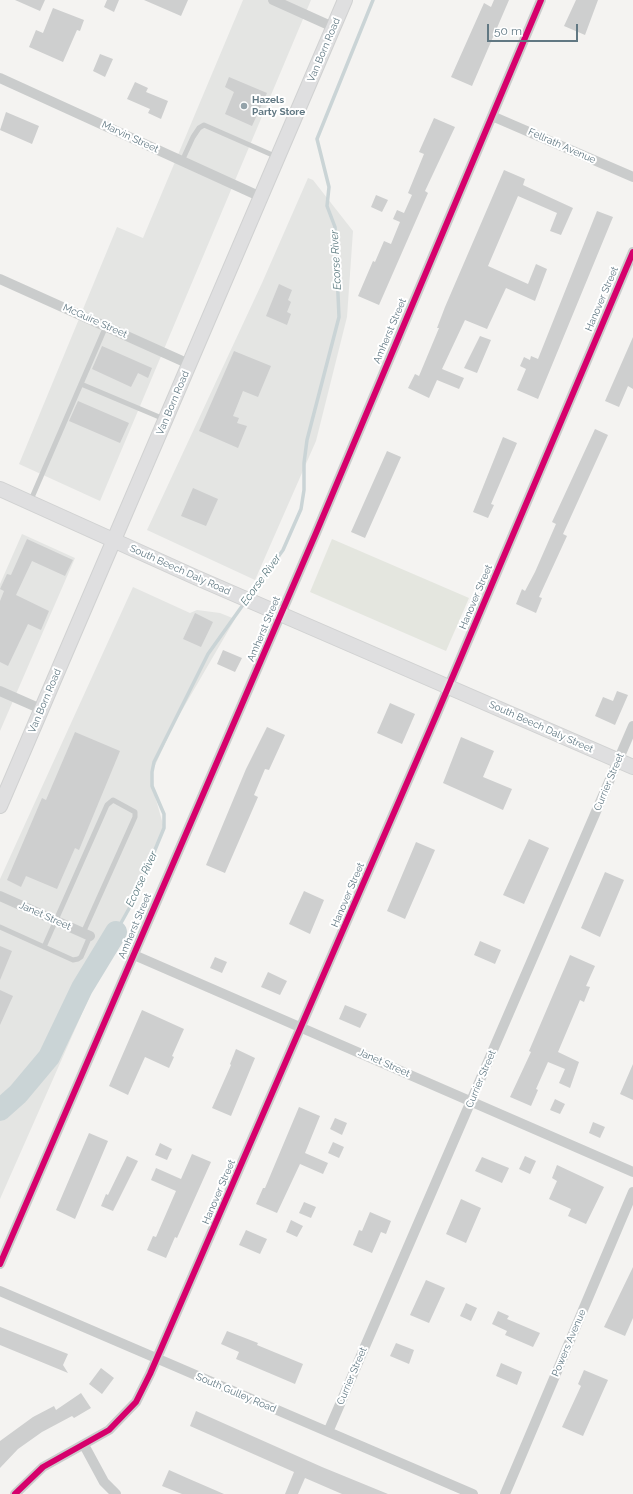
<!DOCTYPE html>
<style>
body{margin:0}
#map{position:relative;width:633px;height:1494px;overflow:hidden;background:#f4f3f1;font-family:Raleway,sans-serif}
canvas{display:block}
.scale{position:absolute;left:487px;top:24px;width:91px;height:18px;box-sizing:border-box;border:2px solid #617883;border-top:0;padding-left:5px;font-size:12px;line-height:14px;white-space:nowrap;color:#617883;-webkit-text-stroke:3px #fff;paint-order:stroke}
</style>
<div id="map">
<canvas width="633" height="1494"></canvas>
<div class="scale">50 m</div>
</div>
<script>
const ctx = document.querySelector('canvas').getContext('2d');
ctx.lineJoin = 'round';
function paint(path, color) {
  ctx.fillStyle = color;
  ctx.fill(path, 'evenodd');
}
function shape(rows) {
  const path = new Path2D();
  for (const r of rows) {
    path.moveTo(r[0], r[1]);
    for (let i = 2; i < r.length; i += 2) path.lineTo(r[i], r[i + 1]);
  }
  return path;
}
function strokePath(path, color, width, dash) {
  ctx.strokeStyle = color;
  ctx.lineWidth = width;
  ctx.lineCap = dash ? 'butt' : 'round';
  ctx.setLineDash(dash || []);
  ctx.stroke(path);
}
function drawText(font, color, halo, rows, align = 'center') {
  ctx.font = font + ' Raleway,sans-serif';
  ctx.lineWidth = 4;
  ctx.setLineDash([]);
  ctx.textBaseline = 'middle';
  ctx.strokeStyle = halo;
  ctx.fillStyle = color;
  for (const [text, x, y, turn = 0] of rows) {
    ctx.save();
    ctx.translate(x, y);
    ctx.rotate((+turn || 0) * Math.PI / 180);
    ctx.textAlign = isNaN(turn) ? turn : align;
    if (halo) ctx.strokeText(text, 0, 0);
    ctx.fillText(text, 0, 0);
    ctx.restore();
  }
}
const built = shape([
 [243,0,311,0,100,501,19,464,117,227,143,238],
 [308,178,313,180,353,231,347,317,316,441,255,580,147,530,262,283],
 [22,534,75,558,0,731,0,584],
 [133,587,190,613,197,610,220,613,235,619,174,724,152,772,155,796,164,828,0,1199,0,879]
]);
const green = shape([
 [332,539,469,598,446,651,310,592]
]);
const stream = shape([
 [249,597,283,550,301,509,304,490,304,463,307,440,339,317,335,227,327,206,329,187,317,139,373,0],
 [116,932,136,896,164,828,164,814,152,786,152,772,154,762,208,654,245,602]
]);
const river = shape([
 [0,1110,18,1094,49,1057,82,988,116,932]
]);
const building = shape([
 [15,0,45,0,40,11],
 [107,0,119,0,114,12,104,7],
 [144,0,188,0,181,16],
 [494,0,509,0,472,86,451,77,484,3,491,7],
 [576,0,598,0,585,35,564,26],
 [53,8,84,20,80,31,77,30,63,62,29,47,36,30,43,33],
 [100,54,113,59,105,77,93,71],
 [229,77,267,93,252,126,225,114,234,92,225,87],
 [135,82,148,88,146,92,168,101,161,119,148,113,150,109,127,99],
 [6,112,39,126,32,144,0,130],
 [434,118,455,127,425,191,428,193,379,305,358,296,373,261,375,262,384,241,391,244,400,222,393,219,397,210,404,213,412,195,408,193,424,154,419,152],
 [504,170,525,179,523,185,573,208,561,235,550,231,557,213,518,196,488,266,528,284,536,264,547,269,535,301,506,288,487,329,465,320,442,369,464,378,459,389,437,380,429,398,408,388,415,374,419,376,439,328,437,328,445,307],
 [376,195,388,200,382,212,371,207],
 [597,211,613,217,538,399,517,390,526,369,520,366,524,357,530,360,531,356,538,359],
 [279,284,292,290,288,300,291,302,287,312,291,314,287,325,266,316],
 [480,336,491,340,477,373,464,368],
 [633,337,633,389,628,386,619,407,605,401],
 [102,346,152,368,148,378,138,373,131,387,92,369],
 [234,351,271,366,258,397,243,391,233,416,239,418,237,423,247,426,238,448,199,431],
 [78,401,129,423,120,443,69,421],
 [595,429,608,435,563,534,567,536,539,597,542,598,536,613,516,604,522,589,525,591,535,572,556,524,552,522],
 [503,437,517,443,491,504,494,505,488,518,473,512],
 [387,451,401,457,365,538,351,532],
 [193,488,218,499,206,526,181,516],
 [27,539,73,560,65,576,32,561,16,595,49,611,41,630,28,624,8,666,0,662,0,601,4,591,0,589,7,574,11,575],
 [195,613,213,622,201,647,183,639],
 [223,650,242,658,235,672,217,664],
 [617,691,628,695,615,725,595,716,603,697,613,701],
 [390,703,415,714,402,744,377,733],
 [267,727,285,735,269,770,265,769,254,795,258,797,225,873,206,865,246,769],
 [75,732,120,751,79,850,75,848,57,889,26,876,21,887,7,880,42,798,46,800],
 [461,737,494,751,483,777,512,789,503,810,443,783],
 [529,839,549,848,524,904,503,895],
 [416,842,435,850,405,919,387,911],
 [605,872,624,880,600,937,581,928],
 [304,891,324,900,310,934,289,924],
 [480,941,501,950,495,964,474,955],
 [0,946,12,951,0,980],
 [570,955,595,966,586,986,590,987,584,1002,580,1000,558,1052,579,1062,570,1088,559,1083,565,1069,548,1062,536,1089,538,1090,531,1106,510,1097,531,1052,529,1051],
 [215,957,227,962,222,973,210,968],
 [268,972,287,981,280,995,261,987],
 [0,990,13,996,0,1025],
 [345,1005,367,1014,360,1028,339,1019],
 [142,1010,184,1029,172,1056,174,1057,169,1068,145,1057,128,1095,109,1086],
 [236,1049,255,1058,231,1116,212,1108,231,1065,230,1064],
 [633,1064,633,1100,620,1094],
 [555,1099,565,1104,560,1114,550,1110],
 [299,1107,320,1116,305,1153,328,1163,323,1174,300,1164,277,1213,256,1204,263,1188,265,1188],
 [335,1118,347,1123,342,1135,330,1129],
 [593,1122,605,1127,600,1138,589,1133],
 [89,1133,108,1141,75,1219,56,1210],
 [333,1142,344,1147,339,1158,328,1153],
 [160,1143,172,1149,167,1160,155,1155],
 [192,1154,211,1162,177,1238,175,1237,166,1258,147,1250,153,1236,156,1237,176,1191,151,1180,156,1168,181,1179],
 [127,1156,138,1161,113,1211,101,1206,106,1194,108,1195],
 [525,1156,536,1161,530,1174,519,1169],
 [482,1157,509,1168,502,1183,475,1171],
 [557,1165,604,1187,586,1224,568,1216,571,1209,549,1199,557,1181,552,1178],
 [461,1199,481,1208,466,1243,446,1234],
 [304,1202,316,1207,311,1218,299,1213],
 [370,1212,391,1221,386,1234,381,1232,372,1253,353,1245,359,1230,362,1231],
 [291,1220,303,1226,297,1237,286,1232],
 [246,1230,267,1239,260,1254,239,1245],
 [633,1267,633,1318,625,1336,604,1327],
 [426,1280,445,1288,429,1323,410,1315],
 [466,1303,477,1308,471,1321,460,1316],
 [498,1311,509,1316,507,1319,540,1333,533,1347,505,1335,507,1331,492,1324],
 [0,1327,68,1354,63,1365,68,1373,0,1345],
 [227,1331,258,1343,257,1345,303,1364,295,1384,236,1359,239,1352,221,1344],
 [396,1343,414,1350,409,1364,390,1356],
 [501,1363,522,1372,517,1385,496,1376],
 [101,1368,114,1378,102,1394,89,1384],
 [584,1370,608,1380,583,1436,562,1427,581,1386,578,1384],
 [81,1393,91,1408,74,1418,72,1416,42,1432,18,1449,0,1468,0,1441,33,1417,54,1406,56,1410],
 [196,1411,322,1467,388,1494,342,1494,305,1478,298,1494,285,1494,294,1472,190,1426],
 [169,1470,187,1478,224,1494,182,1494,162,1486]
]);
const lane = shape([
 [182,161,193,137,199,128,204,125,277,157],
 [81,384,164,419],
 [30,502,106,326],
 [0,927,73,960,78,959,81,957,90,936],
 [44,947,107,805,113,800,135,812,135,817,83,933]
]);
const street = shape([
 [273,0,333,27],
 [0,78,261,197],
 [492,116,633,177],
 [0,279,189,364],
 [0,691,41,709],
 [0,896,90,936],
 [134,955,633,1172],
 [0,1264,316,533,541,0],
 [0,1291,473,1494],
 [328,1432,633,726],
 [84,1445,104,1482,116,1494],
 [15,1494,43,1467,109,1430,136,1402,150,1374,436,716,633,252],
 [505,1494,633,1192]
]);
const secondary = shape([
 [0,489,195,577,633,767],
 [0,806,345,0]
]);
const cycleway = shape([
 [0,1264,316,533,541,0],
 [15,1494,43,1467,109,1430,136,1402,150,1374,436,716,633,252]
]);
const markers = [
 [244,106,4,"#94a3aa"]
];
const streetNames = [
 ["Van Born Road",324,50,-67],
 ["Marvin Street",130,137,25],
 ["Fellrath Avenue",562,146,24],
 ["Hanover Street",602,299,-67],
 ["McGuire Street",95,321,24],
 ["Amherst Street",390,331,-67],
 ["Van Born Road",173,403,-67],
 ["South Beech Daly Road",180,570,24],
 ["Hanover Street",476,597,-67],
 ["Amherst Street",264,629,-67],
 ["Van Born Road",45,701,-67],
 ["South Beech Daly Street",541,727,24],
 ["Currier Street",609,782,-67],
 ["Hanover Street",348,895,-67],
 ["Janet Street",45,916,24],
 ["Amherst Street",135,926,-67],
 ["Janet Street",384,1063,24],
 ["Currier Street",481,1079,-67],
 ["Hanover Street",219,1192,-67],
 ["Powers Avenue",569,1343,-67],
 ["Currier Street",352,1376,-67],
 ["South Gulley Road",236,1393,23]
];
const poiNames = [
 ["Hazels",252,100],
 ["Party Store",252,112]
];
const waterNames = [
 ["Ecorse River",336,260,-93],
 ["Ecorse River",261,580,-54],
 ["Ecorse River",142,879,-65]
];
paint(built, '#e4e5e3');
paint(green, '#e4e6df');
strokePath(stream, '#cad4d6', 3.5);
strokePath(river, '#cad4d6', 22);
paint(building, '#cecfcf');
strokePath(secondary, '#d0d1d1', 16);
strokePath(lane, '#cacccc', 5);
strokePath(street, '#cacccc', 10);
strokePath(secondary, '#dfdfe0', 14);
strokePath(cycleway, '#d6006c', 6);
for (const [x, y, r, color] of markers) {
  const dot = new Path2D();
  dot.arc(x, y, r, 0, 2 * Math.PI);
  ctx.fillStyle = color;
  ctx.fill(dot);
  strokePath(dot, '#fff', 1.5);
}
drawText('10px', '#617883', '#fff', streetNames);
drawText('bold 10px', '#617883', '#fff', poiNames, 'left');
drawText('italic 11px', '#5d7b80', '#fff', waterNames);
</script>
